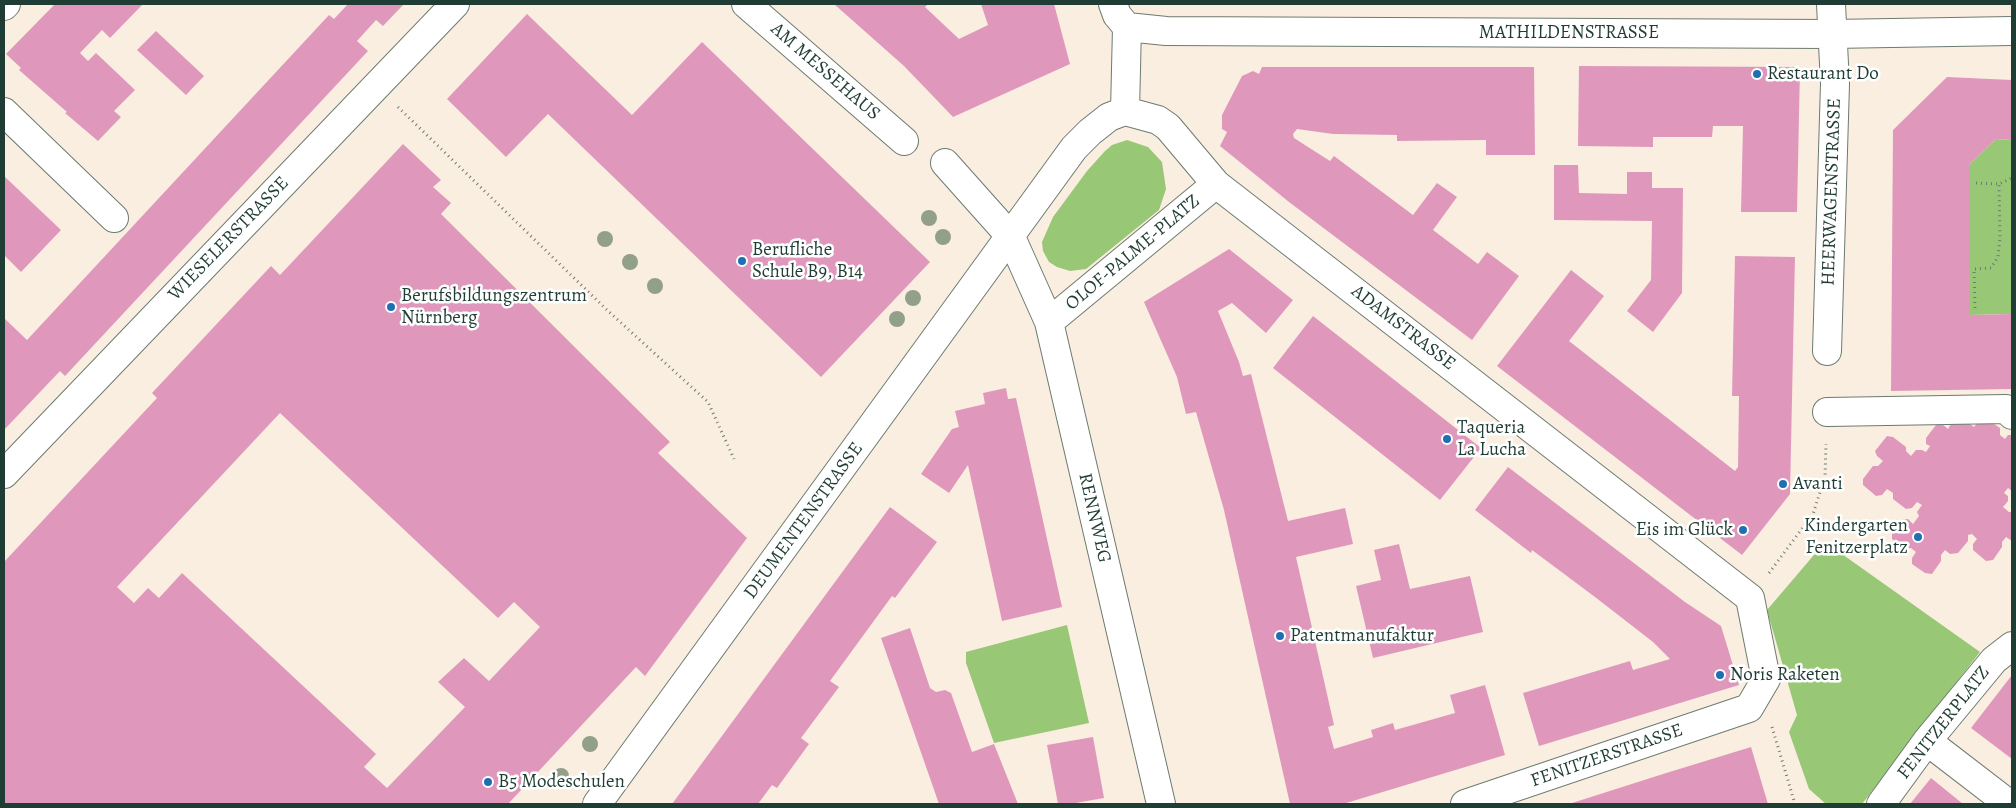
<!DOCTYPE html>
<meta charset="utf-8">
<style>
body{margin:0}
#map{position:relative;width:2016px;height:808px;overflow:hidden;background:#faeee0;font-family:Alegreya,serif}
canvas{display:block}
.frame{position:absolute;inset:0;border:5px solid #1f3d34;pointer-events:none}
</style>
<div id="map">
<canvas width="2016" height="808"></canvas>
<div class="frame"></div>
</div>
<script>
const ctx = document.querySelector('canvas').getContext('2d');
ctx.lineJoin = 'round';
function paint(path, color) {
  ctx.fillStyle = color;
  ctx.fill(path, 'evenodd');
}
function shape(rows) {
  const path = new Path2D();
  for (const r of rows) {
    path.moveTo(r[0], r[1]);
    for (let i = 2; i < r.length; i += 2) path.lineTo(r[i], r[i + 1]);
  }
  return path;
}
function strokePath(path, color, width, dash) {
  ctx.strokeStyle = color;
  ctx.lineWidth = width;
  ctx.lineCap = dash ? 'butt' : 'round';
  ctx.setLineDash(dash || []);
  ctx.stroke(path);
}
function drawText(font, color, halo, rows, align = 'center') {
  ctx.font = font + ' Alegreya,serif';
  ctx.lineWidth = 5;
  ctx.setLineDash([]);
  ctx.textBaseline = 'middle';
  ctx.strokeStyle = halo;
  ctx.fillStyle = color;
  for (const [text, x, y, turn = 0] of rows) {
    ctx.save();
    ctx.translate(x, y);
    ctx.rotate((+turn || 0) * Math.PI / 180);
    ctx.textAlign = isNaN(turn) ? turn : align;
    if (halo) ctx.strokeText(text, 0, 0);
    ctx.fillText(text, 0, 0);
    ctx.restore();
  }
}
const green = shape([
 [1996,139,2012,140,2012,314,1969,315,1969,165],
 [1127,140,1148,147,1162,162,1166,189,1159,210,1086,269,1070,271,1057,267,1049,262,1043,251,1042,242,1053,217,1087,171,1105,151,1112,145],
 [1825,542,1980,652,1862,804,1826,804,1809,789,1789,732,1797,715,1767,610],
 [1067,625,1089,723,994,743,966,663,966,652]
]);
const building = shape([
 [55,4,143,4,110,38,102,30,80,53,88,61,96,53,135,90,114,111,121,117,98,141,65,113,67,112,19,70,21,68,6,54],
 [348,4,404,4,383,26,376,20,357,41,368,51,65,376,60,371,4,430,4,318,27,340,329,15,334,19],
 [834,4,928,4,925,7,959,39,988,25,981,4,1054,4,1070,64,953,117,904,66],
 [527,14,632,115,702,42,930,262,821,377,548,114,506,157,447,99],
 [156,31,204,76,186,95,137,50],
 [1579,66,1800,67,1797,212,1741,212,1743,126,1713,126,1712,137,1653,137,1653,147,1578,146],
 [1262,67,1534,67,1535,155,1486,155,1486,140,1397,141,1397,135,1333,134,1297,129,1293,134,1294,138,1330,161,1334,156,1413,215,1437,183,1457,197,1433,230,1478,264,1487,252,1519,276,1472,340,1289,202,1220,146,1227,132,1222,129,1222,115,1242,76,1253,71,1259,74],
 [1947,77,2012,80,2012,140,1996,139,1969,165,1969,315,2012,314,2012,389,1891,391,1893,130],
 [403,144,441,180,433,187,451,203,441,214,670,442,658,453,747,538,645,676,636,667,508,804,4,804,4,562,157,398,152,393,271,266,280,275],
 [280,413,498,618,514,602,540,627,489,681,464,658,438,682,465,707,387,788,364,767,376,754,182,573,159,598,148,588,134,603,117,587],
 [1554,165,1578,165,1579,193,1627,194,1627,172,1652,172,1652,188,1683,188,1682,293,1653,332,1627,311,1651,280,1652,221,1554,220],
 [4,176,61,230,21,272,4,255],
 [1229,249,1293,300,1266,333,1232,303,1218,311,1239,362,1243,376,1251,374,1288,521,1345,508,1353,544,1296,557,1334,725,1328,727,1334,749,1373,737,1371,730,1393,723,1395,730,1455,713,1450,695,1485,685,1505,755,1343,804,1290,804,1224,510,1196,412,1186,414,1177,377,1144,302],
 [1735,256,1795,257,1790,494,1742,555,1497,366,1571,270,1604,296,1569,341,1735,471,1738,467,1739,396,1732,396],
 [1313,316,1481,448,1440,500,1273,368],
 [1006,388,1008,399,1016,398,1062,607,1002,621,968,465,949,493,921,474,952,429,959,427,955,411,985,404,983,393],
 [1952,422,1967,422,1974,427,1978,422,1991,422,2000,428,2000,435,2005,439,2008,435,2012,435,2012,491,2008,488,2004,493,2008,496,2008,501,2003,507,2009,512,2012,512,2012,541,2006,537,2002,542,2002,547,1993,560,1986,561,1973,550,1973,544,1977,539,1972,534,1968,535,1968,541,1958,553,1950,554,1945,550,1941,555,1941,561,1932,574,1925,573,1912,564,1912,558,1916,552,1911,548,1906,549,1892,539,1892,533,1901,520,1908,519,1913,524,1919,516,1917,512,1922,505,1917,502,1912,508,1906,509,1893,499,1893,493,1887,489,1882,495,1876,496,1863,485,1863,479,1873,466,1878,466,1883,461,1877,456,1875,451,1887,436,1893,437,1906,447,1906,451,1911,456,1916,450,1922,450,1926,452,1930,446,1926,444,1926,438,1936,425,1942,424,1948,429],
 [1508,467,1685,602,1721,626,1739,685,1539,746,1523,693,1630,661,1633,670,1670,659,1653,642,1595,597,1532,550,1531,553,1475,510],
 [890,507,937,542,895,598,892,596,830,681,839,687,801,738,809,744,777,788,772,785,758,804,672,804],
 [1399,544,1410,589,1470,576,1483,632,1373,658,1356,586,1381,580,1374,550],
 [910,628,930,688,936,692,945,690,951,693,972,752,994,744,1018,804,939,804,881,638],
 [2012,675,2012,759,1971,728],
 [1093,737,1104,798,1070,804,1058,804,1047,745],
 [1751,747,1768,804,1569,804,1663,774],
 [1931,778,1963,804,1910,804]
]);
const path = shape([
 [398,107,607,310,708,402,734,459],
 [1976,183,1999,184,2012,178],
 [1975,308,1974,269,1991,268,1998,257,2000,238,1999,184],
 [1769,573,1813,514,1825,477,1826,444],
 [1772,727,1795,804]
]);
const minor = shape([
 [746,4,904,141],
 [1113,4,1117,15,1127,27],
 [4,6,6,4],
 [1127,27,1166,31,1831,34,2012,31],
 [1125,111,1158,120,1168,127,1216,184,1750,598,1766,679,1749,708,1465,804],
 [1125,111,1127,27],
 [4,112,114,218],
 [945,163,1011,237,1049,322,1161,804],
 [1049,322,1216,184],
 [1827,351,1835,84,1831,4],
 [1827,412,2006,409,2012,415],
 [4,474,455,4],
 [1927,741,2009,804],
 [597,804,1074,148,1090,132,1109,117,1125,111],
 [1881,804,1927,741,1994,660,2012,646]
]);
const trees = [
 [929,218],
 [943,237],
 [605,239],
 [630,262],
 [655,286],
 [913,298],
 [897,319],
 [590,744],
 [561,776]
];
const markers = [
 [1757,74,5,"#1f6fb2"],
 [742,261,5,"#1f6fb2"],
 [391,307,5,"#1f6fb2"],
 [1447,439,5,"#1f6fb2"],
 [1783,484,5,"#1f6fb2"],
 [1743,530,5,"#1f6fb2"],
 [1918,537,5,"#1f6fb2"],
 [1280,636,5,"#1f6fb2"],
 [1720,675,5,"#1f6fb2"],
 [488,782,5,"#1f6fb2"]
];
const streetNames = [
 ["MATHILDENSTRASSE",1569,33],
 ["AM MESSEHAUS",825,72,41],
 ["HEERWAGENSTRASSE",1832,192,-88],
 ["WIESELERSTRASSE",229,239,-46],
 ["OLOF-PALME-PLATZ",1133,253,-40],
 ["ADAMSTRASSE",1403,328,38],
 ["RENNWEG",1094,518,77],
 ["DEUMENTENSTRASSE",804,521,-54],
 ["FENITZERPLATZ",1944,723,-52],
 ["FENITZERSTRASSE",1607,756,-19]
];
const poiNames = [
 ["Restaurant Do",1767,74],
 ["Berufliche",752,250],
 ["Schule B9, B14",752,272],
 ["Berufsbildungszentrum",401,296],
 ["Nürnberg",401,318],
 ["Taqueria",1457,428],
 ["La Lucha",1457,450],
 ["Avanti",1793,484],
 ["Kindergarten",1908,526,"right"],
 ["Fenitzerplatz",1908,548,"right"],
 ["Eis im Glück",1733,530,"right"],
 ["Patentmanufaktur",1290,636],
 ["Noris Raketen",1730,675],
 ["B5 Modeschulen",498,782]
];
paint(green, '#98c776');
paint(building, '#df98bc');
strokePath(minor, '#6c7b70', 30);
strokePath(path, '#6c7b70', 3, [1, 4]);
strokePath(minor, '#fff', 28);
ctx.fillStyle = '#92a08a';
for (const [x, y] of trees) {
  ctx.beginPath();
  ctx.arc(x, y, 8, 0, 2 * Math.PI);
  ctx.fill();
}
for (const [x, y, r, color] of markers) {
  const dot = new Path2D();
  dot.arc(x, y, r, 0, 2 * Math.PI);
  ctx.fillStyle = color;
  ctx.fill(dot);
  strokePath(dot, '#fff', 2);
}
drawText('19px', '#1f3d34', '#fff', streetNames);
drawText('19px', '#1f3d34', '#fff', poiNames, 'left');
</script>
